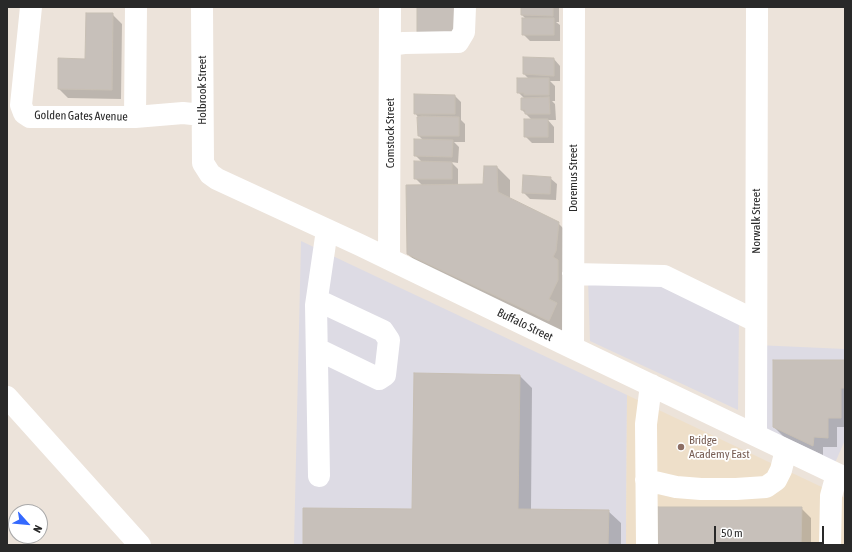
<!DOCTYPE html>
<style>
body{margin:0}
#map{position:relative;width:852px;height:552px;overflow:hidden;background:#ece3da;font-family:"Asap Condensed",sans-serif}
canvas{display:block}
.frame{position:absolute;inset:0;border:8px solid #292929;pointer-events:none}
.north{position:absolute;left:8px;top:504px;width:40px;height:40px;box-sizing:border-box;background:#fff;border:1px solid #a9a9a9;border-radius:50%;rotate:117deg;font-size:11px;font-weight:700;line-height:16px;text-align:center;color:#292929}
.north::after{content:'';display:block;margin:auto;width:14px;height:18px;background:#3469fe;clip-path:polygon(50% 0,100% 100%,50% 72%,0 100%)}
.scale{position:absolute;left:714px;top:526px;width:110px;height:18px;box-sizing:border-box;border:2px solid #292929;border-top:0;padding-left:5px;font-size:12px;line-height:14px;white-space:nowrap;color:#292929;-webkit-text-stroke:3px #fff;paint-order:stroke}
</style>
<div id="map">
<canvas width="852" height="552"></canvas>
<div class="frame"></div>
<div class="north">N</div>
<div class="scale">50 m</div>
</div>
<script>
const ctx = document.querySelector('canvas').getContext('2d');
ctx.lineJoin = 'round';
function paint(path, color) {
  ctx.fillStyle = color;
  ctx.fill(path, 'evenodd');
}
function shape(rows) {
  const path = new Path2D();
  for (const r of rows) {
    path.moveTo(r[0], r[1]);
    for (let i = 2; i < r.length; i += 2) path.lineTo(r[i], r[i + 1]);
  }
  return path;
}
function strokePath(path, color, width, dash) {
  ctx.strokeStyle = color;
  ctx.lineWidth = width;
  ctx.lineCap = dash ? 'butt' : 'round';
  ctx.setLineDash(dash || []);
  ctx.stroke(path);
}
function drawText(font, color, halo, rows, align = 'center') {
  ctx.font = font + ' "Asap Condensed",sans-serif';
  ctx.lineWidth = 3.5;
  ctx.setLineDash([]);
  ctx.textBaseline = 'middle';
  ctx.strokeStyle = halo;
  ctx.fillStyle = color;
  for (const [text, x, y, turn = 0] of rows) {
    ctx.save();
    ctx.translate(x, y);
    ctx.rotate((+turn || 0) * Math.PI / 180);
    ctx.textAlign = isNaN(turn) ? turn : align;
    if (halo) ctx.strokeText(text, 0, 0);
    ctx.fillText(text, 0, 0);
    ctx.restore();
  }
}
const industrial = shape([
 [301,241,627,395,626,545,294,545],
 [664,279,739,317,738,410,590,341,588,280],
 [756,345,845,349,845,440,831,472,756,435]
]);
const education = shape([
 [627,395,845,498,845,545,626,545]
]);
const shadow = shape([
 [522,7,559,7,559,22,556,22,560,25,560,41,530,41,523,34,526,19,522,15],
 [112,14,122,24,121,99,68,98,59,89,86,60],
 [524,58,554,59,560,66,560,81,550,81,555,86,555,101,552,101,555,104,556,120,548,120,554,127,554,143,532,143,525,136,532,120,522,110,524,98,518,92,529,79,524,74],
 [455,96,461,102,461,120,465,124,465,142,454,142,459,147,458,163,451,162,458,169,458,186,484,185,497,167,510,180,510,199,558,223,571,236,569,317,562,333,420,266,408,254,423,186,415,178,422,162,415,155,423,140,419,136,418,117,415,113],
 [550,178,557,184,556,200,530,199,523,192],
 [845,361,845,427,837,427,837,447,823,447,823,455,784,437,774,427],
 [520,376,532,388,531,510,608,511,621,523,621,545,304,545,413,510],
 [801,508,811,518,811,545,659,545]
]);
const building = shape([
 [417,7,455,7,455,32,417,33,417,7],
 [521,7,553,7,553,16,521,15,521,7],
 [86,13,113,13,112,90,58,89,58,58,85,59,86,13],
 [522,18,554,18,554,35,522,35,522,18],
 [523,57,554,58,554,76,523,74,523,57],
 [517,78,549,78,549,95,524,95,524,93,517,93,517,78],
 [414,94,455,95,455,114,414,114,414,94],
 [549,97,550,114,525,114,525,110,521,110,521,98,549,97],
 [422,116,459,117,459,136,418,136,417,117,422,116],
 [524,119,548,119,548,137,524,137,524,119],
 [414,139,453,140,452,157,414,156,414,139],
 [414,161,452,162,452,179,414,179,414,161],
 [484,166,497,166,498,192,559,222,556,251,553,257,558,260,558,280,549,299,557,303,549,321,407,254,406,185,483,184,484,166],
 [523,175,551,177,550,194,522,193,523,175],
 [773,360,845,360,845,388,841,388,841,418,828,418,828,438,814,437,813,446,773,427,773,360],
 [414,373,520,375,518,509,609,510,608,545,303,545,303,508,412,509,414,373],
 [658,507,802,507,801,545,658,545,658,507]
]);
const minor = shape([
 [31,7,21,105,24,113,30,117,135,117,136,7],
 [202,7,203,163,210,174,217,179,360,245,573,348,845,478],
 [390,45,404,43,458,42,464,32,465,7],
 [135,117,183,113,202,115],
 [389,259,390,7],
 [573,274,664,276,756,321],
 [317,300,383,331,389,340,385,375,379,379,317,349],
 [573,348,574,7],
 [7,397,140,545],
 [756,435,757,7],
 [319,476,316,305,327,230],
 [646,480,676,487,701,489,736,489,766,487,776,480,781,470,786,450],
 [647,545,646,424,651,385],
 [830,545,831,496,837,474]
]);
const markers = [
 [681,447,4,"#8d6e63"]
];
const streetNames = [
 ["Holbrook Street",202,90,-90],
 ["Golden Gates Avenue",81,116,1],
 ["Comstock Street",390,133,-90],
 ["Doremus Street",573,178,-90],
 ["Norwalk Street",756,221,-90],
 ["Buffalo Street",525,325,26]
];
const educationNames = [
 ["Bridge",689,440],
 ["Academy East",689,454]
];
paint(industrial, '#dddbe4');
paint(education, '#eedfc9');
paint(shadow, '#0003');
paint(building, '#c7c0ba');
strokePath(building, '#c7bfb4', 1);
strokePath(minor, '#fff', 22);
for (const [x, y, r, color] of markers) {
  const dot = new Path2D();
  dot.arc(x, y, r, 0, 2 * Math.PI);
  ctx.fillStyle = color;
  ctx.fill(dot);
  strokePath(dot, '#fff', 1.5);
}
drawText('12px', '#292929', '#fff', streetNames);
drawText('12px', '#785e54', '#fff', educationNames, 'left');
</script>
